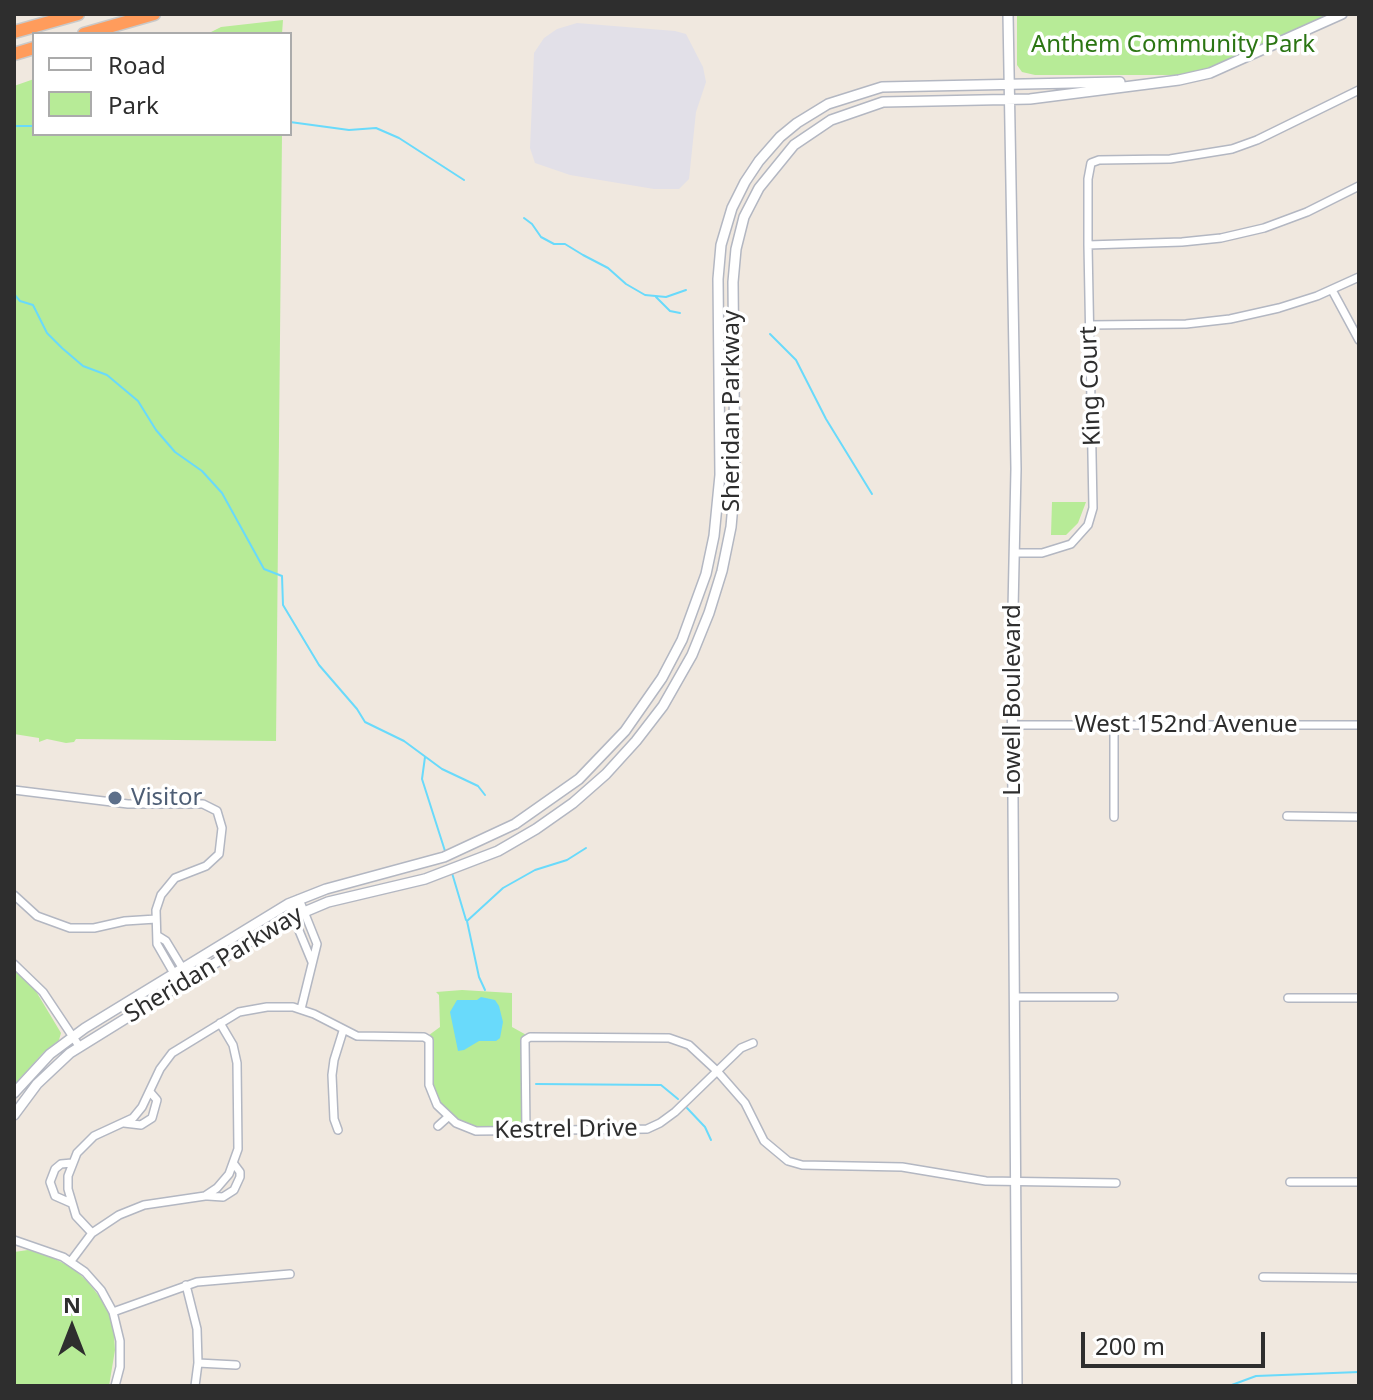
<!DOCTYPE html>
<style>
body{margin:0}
#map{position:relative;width:1373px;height:1400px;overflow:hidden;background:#f0e8df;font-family:"Noto Sans",sans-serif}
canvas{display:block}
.frame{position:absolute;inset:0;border:16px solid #2e2e2e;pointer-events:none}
.legend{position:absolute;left:32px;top:32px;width:260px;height:104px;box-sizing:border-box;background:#fff;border:2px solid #ababab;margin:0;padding:10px 14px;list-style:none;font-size:24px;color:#2e2e2e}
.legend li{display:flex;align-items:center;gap:16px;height:40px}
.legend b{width:40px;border:2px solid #ababab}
.north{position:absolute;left:32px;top:1288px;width:80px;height:80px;-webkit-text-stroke:6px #fff;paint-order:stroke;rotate:0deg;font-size:22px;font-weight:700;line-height:32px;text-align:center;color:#2e2e2e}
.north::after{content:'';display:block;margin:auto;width:28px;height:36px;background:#2e2e2e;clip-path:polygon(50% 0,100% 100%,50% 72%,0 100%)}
.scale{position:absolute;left:1081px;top:1332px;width:184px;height:36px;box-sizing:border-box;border:4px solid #2e2e2e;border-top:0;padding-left:10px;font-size:24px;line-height:28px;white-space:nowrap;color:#2e2e2e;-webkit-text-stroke:6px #fff;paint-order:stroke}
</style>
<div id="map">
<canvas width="1373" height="1400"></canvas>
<div class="frame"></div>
<ul class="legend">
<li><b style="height:10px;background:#fff"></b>Road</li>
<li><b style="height:22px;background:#b7eb97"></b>Park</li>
</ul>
<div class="north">N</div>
<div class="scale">200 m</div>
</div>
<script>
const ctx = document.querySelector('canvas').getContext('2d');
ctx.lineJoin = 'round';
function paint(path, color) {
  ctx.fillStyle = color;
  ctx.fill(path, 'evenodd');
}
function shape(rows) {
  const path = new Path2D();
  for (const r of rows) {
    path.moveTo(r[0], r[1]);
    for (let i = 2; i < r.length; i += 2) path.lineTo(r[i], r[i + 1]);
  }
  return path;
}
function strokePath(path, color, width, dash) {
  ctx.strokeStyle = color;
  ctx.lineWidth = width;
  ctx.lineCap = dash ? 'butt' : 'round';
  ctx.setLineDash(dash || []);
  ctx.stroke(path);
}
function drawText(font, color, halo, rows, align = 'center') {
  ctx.font = font + ' "Noto Sans",sans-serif';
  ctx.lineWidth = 7;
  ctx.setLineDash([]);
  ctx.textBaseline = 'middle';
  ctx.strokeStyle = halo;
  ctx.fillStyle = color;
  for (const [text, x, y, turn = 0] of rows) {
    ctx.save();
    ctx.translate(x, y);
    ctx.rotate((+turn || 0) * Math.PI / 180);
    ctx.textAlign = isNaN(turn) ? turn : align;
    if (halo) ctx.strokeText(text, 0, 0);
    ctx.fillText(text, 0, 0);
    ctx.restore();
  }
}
const industrial = shape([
 [577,23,675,31,686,34,703,67,706,82,696,112,689,179,679,189,654,189,570,175,535,163,530,148,534,53,544,38,557,29]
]);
const green = shape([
 [1017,14,1329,14,1249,52,1207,69,1180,75,1035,75,1022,72,1017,65],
 [283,20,282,34,207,34,221,27],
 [34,79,34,134,282,134,276,741,76,739,74,742,66,743,47,739,39,742,39,738,14,734,14,86],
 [1052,502,1086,502,1078,523,1066,535,1051,535],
 [14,970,34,988,61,1033,59,1040,43,1053,14,1085],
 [462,990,512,993,512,1027,530,1037,525,1041,526,1132,466,1128,432,1096,425,1038,440,1027,439,995,436,992],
 [28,1250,45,1254,73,1268,88,1282,106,1305,113,1321,115,1350,109,1386,14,1386,14,1252]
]);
const water = shape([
 [481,997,495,1000,499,1006,503,1022,500,1038,496,1041,479,1041,464,1050,458,1051,450,1012,457,1000,477,1000]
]);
const stream = shape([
 [290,122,349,130,376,128,399,138,464,180],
 [14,126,34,126],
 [524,218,532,224,541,237,554,244,565,244,583,255,608,268,626,284,645,295,666,297,686,290],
 [14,294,20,301,33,305,47,333,62,348,83,366,107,375,138,401,156,430,175,452,202,471,222,493,264,569,282,576,283,605,319,665,357,709,365,722,404,741,442,769,478,786,485,795],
 [656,297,670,311,680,313],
 [770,334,796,360,826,419,872,494],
 [425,757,422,779,445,851],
 [452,873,466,920],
 [485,990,479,977,467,921,503,888,535,870,567,860,586,848],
 [536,1084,661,1085,678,1099],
 [687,1108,705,1127,711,1140],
 [1229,1386,1256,1376,1359,1372]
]);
const street = shape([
 [1088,245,1182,242,1221,238,1264,228,1307,212,1359,186],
 [1332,290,1359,340],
 [1089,325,1186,324,1230,319,1279,308,1317,296,1359,277],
 [1015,553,1042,553,1071,544,1088,525,1093,508,1088,245,1088,179,1091,163,1099,160,1170,159,1232,149,1257,140,1359,90],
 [1114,724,1114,817],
 [1012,725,1359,725],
 [14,790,128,804,203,804,217,811,222,828,219,854,206,866,175,878,161,895,156,910,157,944,180,984],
 [1287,816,1359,817],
 [14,895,37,916,70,928,94,928,125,921,156,919],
 [299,899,317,944,301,1009],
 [288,904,312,962],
 [158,936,166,941,189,979],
 [14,964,43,992,79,1046],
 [1015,997,1114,997],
 [1288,998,1359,998],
 [124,1123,141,1125,152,1118,157,1100,151,1093],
 [438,1126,448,1117],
 [338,1130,334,1119,332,1075,334,1060,343,1031],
 [526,1132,525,1040,530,1037,669,1038,689,1045,717,1071,745,1103,764,1141,788,1161,802,1165,902,1167,986,1181,1116,1183],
 [1290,1182,1359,1182],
 [208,1196,223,1197,234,1190,240,1177,240,1172,234,1164],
 [71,1203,55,1196,50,1182,55,1169,61,1164,72,1163],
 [92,1233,76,1216,68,1189,68,1176,77,1153,94,1136,133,1118,142,1107,160,1069,172,1053,239,1012,267,1007,293,1007,314,1014,357,1036,424,1037,429,1040,429,1085,437,1105,456,1123,476,1131,647,1129,660,1123,675,1112,741,1048,753,1043],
 [14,1240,63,1257,85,1272,101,1290,113,1312,120,1341,120,1367,115,1386],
 [71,1261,92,1233,119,1215,144,1205,205,1196,217,1188,229,1174,238,1149,237,1063,233,1045,220,1023],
 [1263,1277,1359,1278],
 [186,1285,197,1329,198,1363,195,1386],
 [113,1312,197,1282,290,1274],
 [198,1363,236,1365]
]);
const secondary = shape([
 [1008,14,1016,469,1012,656,1017,1386],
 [14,1093,50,1054,85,1028,288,904,326,889,444,857,515,824,579,779,625,731,662,678,682,640,706,574,714,536,720,475,718,279,721,245,732,208,745,182,759,161,780,137,797,123,828,104,882,87,1120,82],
 [14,1115,37,1084,70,1053,283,921,328,902,425,879,498,851,536,829,573,803,606,774,636,741,663,706,692,655,709,613,722,571,731,527,735,482,733,282,736,249,744,217,759,188,794,145,831,120,883,102,1030,99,1179,80,1210,73,1342,14]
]);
const highway = shape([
 [14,32,78,14],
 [84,34,154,14],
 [14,54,34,48]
]);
const markers = [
 [115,798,8,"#5c6f8a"]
];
const parkNames = [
 ["Anthem Community Park",1173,45]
];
const streetNames = [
 ["King Court",1091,386,-92],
 ["Sheridan Parkway",732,411,-90],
 ["Lowell Boulevard",1013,700,-90],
 ["West 152nd Avenue",1186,725],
 ["Sheridan Parkway",214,965,-31],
 ["Kestrel Drive",566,1130,-1]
];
const serviceNames = [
 ["Visitor",131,798]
];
paint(industrial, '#e2e0e8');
paint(green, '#b7eb97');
paint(water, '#69dafb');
strokePath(stream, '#69dafb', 2);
strokePath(street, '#b3b7c2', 10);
strokePath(secondary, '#b3b7c2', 12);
strokePath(highway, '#c9c9c9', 15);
strokePath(street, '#fff', 7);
strokePath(secondary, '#fff', 9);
strokePath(highway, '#ff9c5c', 12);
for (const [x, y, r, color] of markers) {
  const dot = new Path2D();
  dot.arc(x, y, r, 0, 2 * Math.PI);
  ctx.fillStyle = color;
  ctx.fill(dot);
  strokePath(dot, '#fff', 3);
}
drawText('24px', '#2b7513', '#fff', parkNames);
drawText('24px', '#2e2e2e', '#fff', streetNames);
drawText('24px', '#4e5e75', '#fff', serviceNames, 'left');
</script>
